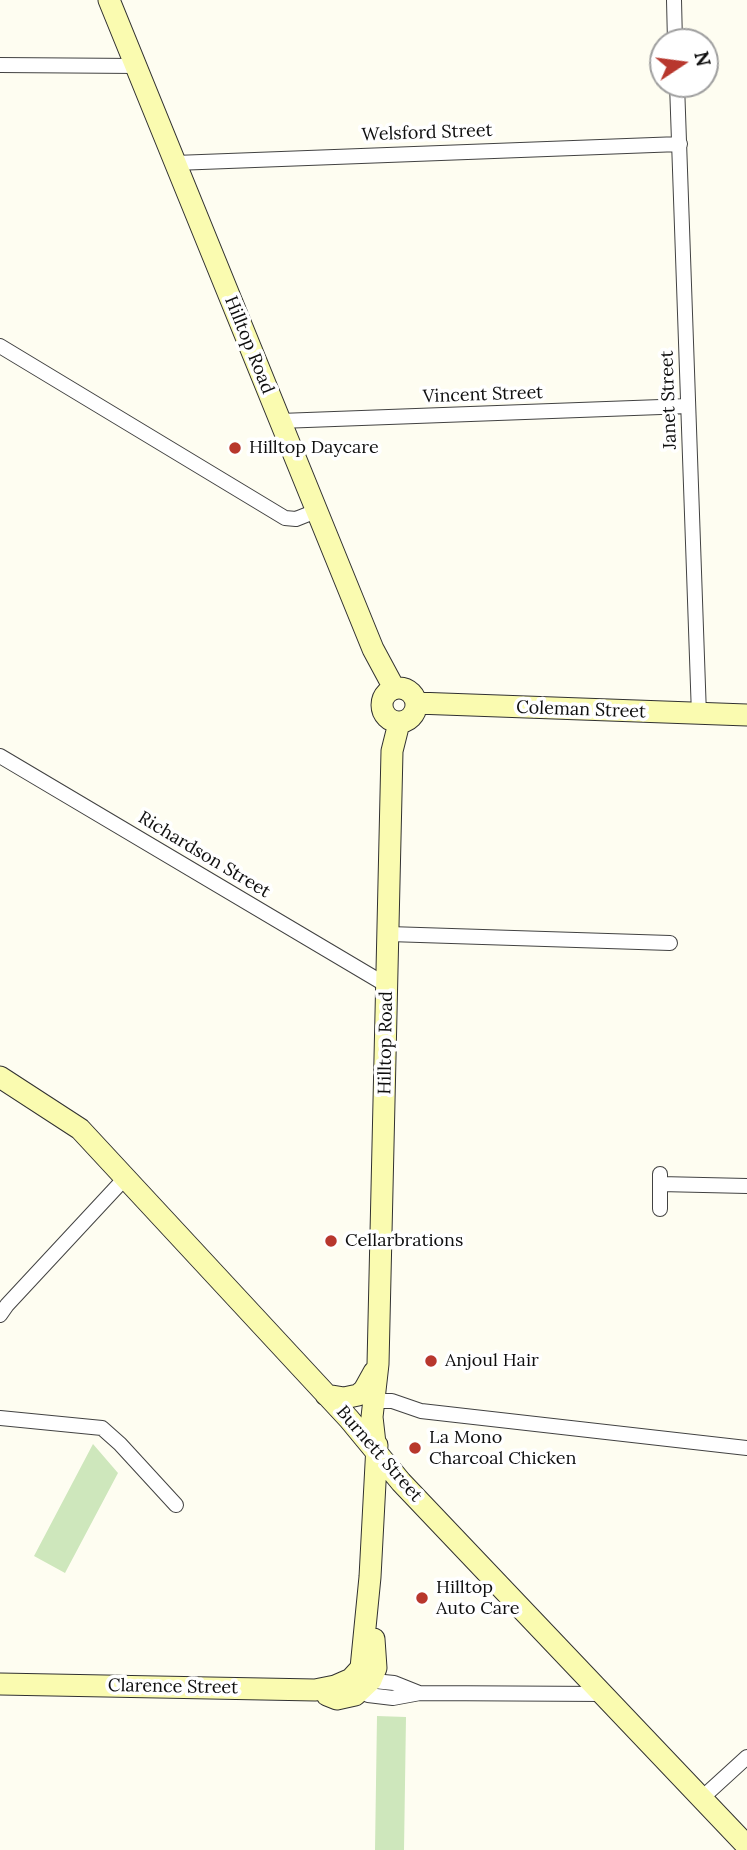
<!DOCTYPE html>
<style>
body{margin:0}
#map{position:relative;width:747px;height:1850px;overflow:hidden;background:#fefdf1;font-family:Lora,serif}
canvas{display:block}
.north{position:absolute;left:649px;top:28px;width:70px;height:70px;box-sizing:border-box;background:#fff;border:2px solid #9f9f9f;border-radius:50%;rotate:77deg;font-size:19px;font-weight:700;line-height:28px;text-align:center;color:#0f0f0f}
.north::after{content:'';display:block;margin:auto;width:24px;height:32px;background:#b8372d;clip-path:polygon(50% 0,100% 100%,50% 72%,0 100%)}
</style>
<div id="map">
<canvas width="747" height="1850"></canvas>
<div class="north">N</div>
</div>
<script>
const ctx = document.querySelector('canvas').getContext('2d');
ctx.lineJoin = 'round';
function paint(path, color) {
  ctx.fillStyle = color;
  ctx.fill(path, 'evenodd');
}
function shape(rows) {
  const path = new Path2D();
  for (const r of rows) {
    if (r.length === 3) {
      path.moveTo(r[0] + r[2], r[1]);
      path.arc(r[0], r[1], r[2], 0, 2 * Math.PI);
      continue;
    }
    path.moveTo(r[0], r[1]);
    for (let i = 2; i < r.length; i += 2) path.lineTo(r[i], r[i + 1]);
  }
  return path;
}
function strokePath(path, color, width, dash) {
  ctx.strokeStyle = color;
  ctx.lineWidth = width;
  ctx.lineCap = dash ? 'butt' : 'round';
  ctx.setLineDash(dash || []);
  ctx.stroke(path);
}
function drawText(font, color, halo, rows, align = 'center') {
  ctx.font = font + ' Lora,serif';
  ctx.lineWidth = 7;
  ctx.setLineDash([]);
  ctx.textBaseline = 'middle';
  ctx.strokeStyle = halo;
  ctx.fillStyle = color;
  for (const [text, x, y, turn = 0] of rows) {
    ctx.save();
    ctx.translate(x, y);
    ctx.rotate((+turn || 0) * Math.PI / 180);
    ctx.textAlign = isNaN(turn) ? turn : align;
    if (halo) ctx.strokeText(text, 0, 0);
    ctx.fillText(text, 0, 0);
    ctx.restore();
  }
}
const green = shape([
 [93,1444,118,1473,65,1573,34,1556],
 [377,1716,406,1717,404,1850,375,1850]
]);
const street = shape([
 [674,0,675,42],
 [0,65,137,66],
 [677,84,699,715],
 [175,163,680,144],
 [0,346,285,518,296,519,316,511],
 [280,421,688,406],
 [0,756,388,986],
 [389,934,670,943],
 [660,1174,660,1209],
 [660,1184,747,1186],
 [0,1315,7,1305,126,1177],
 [383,1401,392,1401,421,1411,747,1448],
 [0,1418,102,1428,120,1444,176,1505],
 [364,1680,394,1683,419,1693],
 [356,1683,368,1695,393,1698,420,1693,604,1694],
 [702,1798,747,1757]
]);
const secondary = shape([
 [109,0,373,649,394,688],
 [399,705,17],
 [416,703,747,715],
 [0,1077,80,1129,349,1419,401,1482,747,1846],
 [326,1395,344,1398,358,1395,364,1390,374,1372],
 [376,1452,372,1417,378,1364,392,751,399,723],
 [0,1684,315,1690,335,1686,351,1679,361,1668,370,1577,377,1445],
 [327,1695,337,1699,355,1695,371,1680,376,1668,374,1639]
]);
const markers = [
 [235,448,7,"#b8372d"],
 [331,1241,7,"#b8372d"],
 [431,1361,7,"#b8372d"],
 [415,1448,7,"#b8372d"],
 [422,1598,7,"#b8372d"]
];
const streetNames = [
 ["Welsford Street",427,133,-2],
 ["Hilltop Road",249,345,68],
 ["Vincent Street",483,395,-2],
 ["Janet Street",669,400,-92],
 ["Coleman Street",581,710,2],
 ["Richardson Street",204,855,31],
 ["Hilltop Road",386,1043,-89],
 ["Burnett Street",379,1454,49],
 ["Clarence Street",173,1687,1]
];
const poiNames = [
 ["Hilltop Daycare",249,448],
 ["Cellarbrations",345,1241],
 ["Anjoul Hair",445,1361],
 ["La Mono",429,1438],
 ["Charcoal Chicken",429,1459],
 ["Hilltop",436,1588],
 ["Auto Care",436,1609]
];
paint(green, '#cee7bc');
strokePath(street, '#424242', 16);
strokePath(secondary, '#313131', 23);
strokePath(street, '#fff', 14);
strokePath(secondary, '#fafbb0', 21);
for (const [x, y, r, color] of markers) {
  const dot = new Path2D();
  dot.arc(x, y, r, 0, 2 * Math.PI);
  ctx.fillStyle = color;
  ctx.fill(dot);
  strokePath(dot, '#fff', 2.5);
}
drawText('18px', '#0f0f0f', '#fff', streetNames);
drawText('18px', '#0f0f0f', '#fff', poiNames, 'left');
</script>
